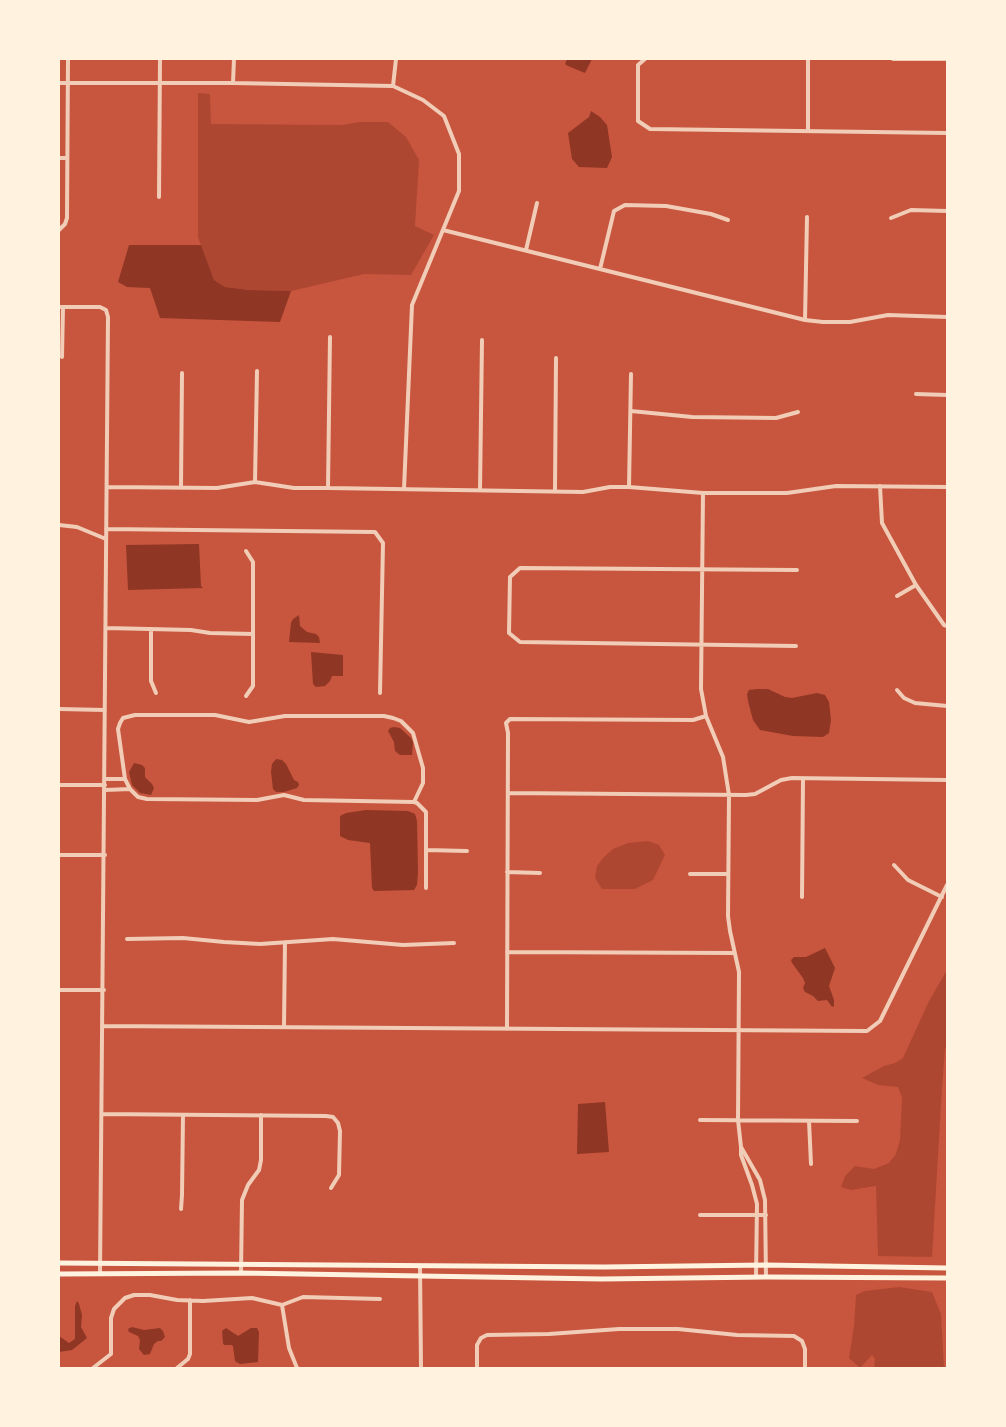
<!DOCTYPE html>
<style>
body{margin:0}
#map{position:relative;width:1006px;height:1427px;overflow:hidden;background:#c8553d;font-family:"IBM Plex Sans",sans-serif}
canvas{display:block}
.frame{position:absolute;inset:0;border:60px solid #fff3e0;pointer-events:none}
</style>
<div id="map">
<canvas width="1006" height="1427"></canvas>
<div class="frame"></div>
</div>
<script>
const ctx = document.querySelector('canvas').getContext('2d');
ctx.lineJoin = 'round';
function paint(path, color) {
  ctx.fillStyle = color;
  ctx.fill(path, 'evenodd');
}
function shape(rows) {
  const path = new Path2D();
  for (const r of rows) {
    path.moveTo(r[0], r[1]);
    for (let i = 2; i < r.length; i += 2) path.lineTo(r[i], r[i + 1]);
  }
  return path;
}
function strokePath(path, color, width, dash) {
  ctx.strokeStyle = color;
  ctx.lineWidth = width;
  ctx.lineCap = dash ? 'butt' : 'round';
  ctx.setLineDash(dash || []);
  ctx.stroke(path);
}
const green = shape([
 [198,93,210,94,211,124,343,125,359,122,388,122,406,137,419,160,415,226,434,235,411,275,364,274,291,291,249,290,225,287,214,280,198,237],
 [648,841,659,845,665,855,653,880,635,889,602,889,595,878,597,866,603,858,613,849,628,843],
 [947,970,947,1045,945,1049,942,1088,932,1257,878,1256,876,1186,851,1190,841,1187,845,1176,855,1166,874,1169,889,1163,896,1154,900,1140,902,1098,898,1087,878,1085,862,1078,884,1066,895,1063,903,1058,929,1001],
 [899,1287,932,1292,941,1314,944,1368,874,1368,875,1359,872,1355,860,1368,849,1358,854,1326,856,1295,865,1291]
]);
const water = shape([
 [567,59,592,59,585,73,568,66,565,64],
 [591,111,600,117,607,125,612,157,607,168,579,167,572,159,568,133,589,117],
 [129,245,201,245,214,280,225,287,249,290,291,291,280,322,160,318,150,288,127,287,118,282],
 [199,544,201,586,203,588,128,590,126,545],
 [299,615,300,626,307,632,316,634,319,637,320,643,289,642,291,623,293,619],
 [311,652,343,655,343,676,332,676,330,681,325,686,316,687,313,684],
 [757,689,768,689,785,697,792,698,817,693,825,695,829,702,831,720,829,733,823,737,793,736,760,730,753,720,748,701,747,694,749,690],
 [394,727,400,728,411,738,413,742,412,755,400,755,395,751,394,742,388,731,390,728],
 [276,759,282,760,286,764,294,780,298,782,299,785,297,788,284,792,276,792,273,789,271,772,272,764],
 [134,763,142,765,145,768,145,777,152,784,154,788,151,795,140,793,132,785,129,772],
 [366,810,408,811,415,814,417,821,418,872,417,885,414,890,374,891,372,888,370,843,348,840,340,836,340,816,346,813],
 [825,948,835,968,829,986,834,1000,834,1006,832,1007,827,1000,818,1001,813,996,805,992,803,988,805,983,803,978,792,963,791,960,794,957,806,957],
 [605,1102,609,1152,577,1154,578,1104],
 [77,1301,79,1304,82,1315,81,1327,87,1338,72,1350,59,1352,59,1336,69,1343,75,1339,75,1306],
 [132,1327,144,1330,160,1328,163,1331,165,1337,161,1341,158,1341,154,1344,150,1354,144,1355,139,1349,140,1340,138,1336,129,1332,128,1329],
 [226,1328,238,1336,251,1328,257,1328,259,1332,258,1362,240,1364,235,1361,233,1346,231,1345,224,1345,223,1343,222,1331]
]);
const minor = shape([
 [645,59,638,65,638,121,650,129,947,133],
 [893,59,947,59],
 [59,83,233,83,393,86,423,100,444,116,459,154,459,191,412,305,404,489],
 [233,83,234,59],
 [393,86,396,59],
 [808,131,808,59],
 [59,158,67,158],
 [159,197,160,59],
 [891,218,911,210,947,211],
 [59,230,65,224,67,218,68,59],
 [443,230,805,320,823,322,850,322,888,315,947,317],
 [526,250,537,203],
 [600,269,614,211,625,205,666,206,711,214,728,220],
 [59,307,100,307,106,310,108,317,100,1274],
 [805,320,807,217],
 [62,357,63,307],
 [916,394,947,395],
 [631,411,692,417,776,418,798,412],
 [255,482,257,371],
 [880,486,882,523,916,585,944,625,947,626],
 [107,487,217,488,255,482,294,488,328,488,583,492,610,487,629,487,703,493,787,493,836,486,947,487],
 [181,487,182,373],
 [629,487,631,374],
 [328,488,330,337],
 [480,490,482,340],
 [555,491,556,358],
 [703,493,701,689,706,716,723,757,729,795,728,916,730,931,739,972,738,1120,741,1147],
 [59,525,77,527,106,539],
 [106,529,375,532,383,543,380,693],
 [246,551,253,562,253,686,246,696],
 [897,596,916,585],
 [106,628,191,630,210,633,253,634],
 [151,629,151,681,156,693],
 [796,646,520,642,509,633,510,577,520,568,797,570],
 [897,690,904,698,915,703,947,706],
 [59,709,105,710],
 [105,779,125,779],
 [59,785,105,785],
 [105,790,130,789],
 [508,793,746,795,755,794,781,780,792,778,947,780],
 [414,802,423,783,423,768,413,733,401,721,393,718,384,716,285,716,249,722,215,715,135,715,123,718,120,723,118,729,125,779,130,789,138,797,147,799,257,800,284,795,304,800,414,802,417,803,426,812,426,850],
 [59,855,105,855],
 [894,865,908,880,942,897],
 [507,872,540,873],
 [690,874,728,874],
 [426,888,426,850,467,851],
 [802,897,803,779],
 [127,939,183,938,224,942,260,944,333,939,403,945,454,943],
 [507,952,734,953],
 [59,990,104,990],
 [103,1026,867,1031,880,1021,947,885],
 [284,1027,285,942],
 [507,1029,508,733,506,723,510,719,693,720,706,716],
 [102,1114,326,1116,333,1117,338,1123,340,1131,339,1175,331,1188],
 [700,1120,857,1121],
 [809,1121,811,1164],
 [181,1209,182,1195,183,1115],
 [700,1215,766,1215],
 [420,1266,421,1368],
 [241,1273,242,1200,248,1185,259,1170,261,1160,261,1115],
 [756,1277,757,1204,752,1185,741,1155,741,1147,760,1180,765,1200,766,1277],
 [282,1305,289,1348,297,1368],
 [93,1368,111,1354,111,1318,114,1309,125,1298,134,1295,150,1295,177,1300,203,1301,252,1298,282,1305,303,1297,380,1299],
 [177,1368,188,1359,190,1354,190,1300],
 [477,1368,477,1345,481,1338,487,1335,549,1334,619,1329,678,1329,737,1335,794,1336,802,1341,805,1349,805,1368]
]);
const secondary = shape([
 [59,1263,604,1267,766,1265,947,1268],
 [59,1274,241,1273,602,1279,766,1277,947,1278]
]);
paint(green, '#ae4732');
paint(water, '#8f3625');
strokePath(minor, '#f1ccb7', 4);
strokePath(secondary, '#fff3e0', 5);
</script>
